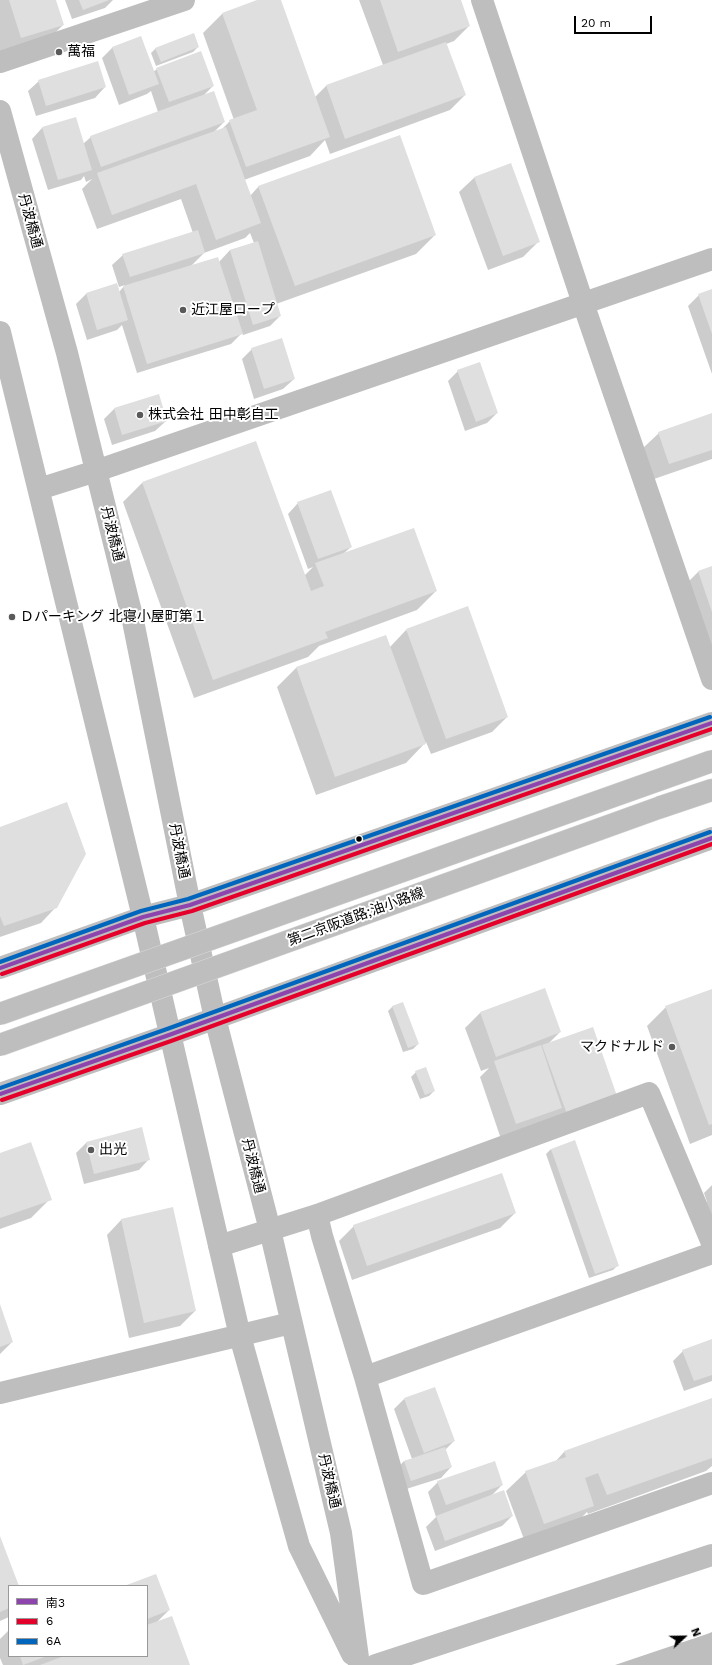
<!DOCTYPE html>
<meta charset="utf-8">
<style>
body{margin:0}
#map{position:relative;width:712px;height:1665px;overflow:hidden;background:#fff;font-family:"Work Sans","Noto Sans JP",sans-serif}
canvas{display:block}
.legend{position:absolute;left:8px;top:1585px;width:140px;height:72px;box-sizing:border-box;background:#fff;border:1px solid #999;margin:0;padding:5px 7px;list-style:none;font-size:12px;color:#000}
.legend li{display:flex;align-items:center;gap:8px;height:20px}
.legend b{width:20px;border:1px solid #999}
.north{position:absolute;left:664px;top:1617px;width:40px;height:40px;-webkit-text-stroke:3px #fff;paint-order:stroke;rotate:68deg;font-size:11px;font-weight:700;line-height:16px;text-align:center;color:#000}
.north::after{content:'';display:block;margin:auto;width:14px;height:18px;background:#000;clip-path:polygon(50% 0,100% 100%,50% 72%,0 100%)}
.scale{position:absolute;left:574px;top:16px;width:78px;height:18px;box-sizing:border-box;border:2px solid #000;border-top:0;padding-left:5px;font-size:12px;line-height:14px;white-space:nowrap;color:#000;-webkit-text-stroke:3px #fff;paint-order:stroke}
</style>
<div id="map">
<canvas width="712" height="1665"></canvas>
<ul class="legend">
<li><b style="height:5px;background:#8e44ad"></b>南3</li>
<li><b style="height:5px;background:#e4002b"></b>6</li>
<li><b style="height:5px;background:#0065bd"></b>6A</li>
</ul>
<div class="north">N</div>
<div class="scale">20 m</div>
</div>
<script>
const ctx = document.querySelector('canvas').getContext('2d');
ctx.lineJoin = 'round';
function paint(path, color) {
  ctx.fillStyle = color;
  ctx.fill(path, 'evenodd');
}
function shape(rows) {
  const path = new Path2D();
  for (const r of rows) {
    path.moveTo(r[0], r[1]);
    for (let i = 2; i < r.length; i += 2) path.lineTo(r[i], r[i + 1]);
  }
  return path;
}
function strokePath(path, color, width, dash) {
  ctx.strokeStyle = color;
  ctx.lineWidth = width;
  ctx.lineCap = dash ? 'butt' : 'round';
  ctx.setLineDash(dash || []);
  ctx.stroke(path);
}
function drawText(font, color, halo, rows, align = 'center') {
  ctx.font = font + ' "Work Sans","Noto Sans JP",sans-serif';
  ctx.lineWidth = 4;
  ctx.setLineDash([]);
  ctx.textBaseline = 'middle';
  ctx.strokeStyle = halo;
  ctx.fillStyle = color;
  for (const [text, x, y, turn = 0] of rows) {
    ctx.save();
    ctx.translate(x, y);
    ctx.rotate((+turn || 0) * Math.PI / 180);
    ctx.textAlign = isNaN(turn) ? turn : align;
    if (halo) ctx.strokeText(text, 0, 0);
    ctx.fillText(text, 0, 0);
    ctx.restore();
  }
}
const water = shape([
 [712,1632,712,1665,615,1665,707,1634]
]);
const shadow = shape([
 [0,0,55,0,63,25,38,50,0,61],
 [65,0,113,0,105,8,72,19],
 [260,0,280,0,315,97,326,86,383,65,359,0,460,0,469,26,454,41,446,44,465,95,450,110,330,154,325,140,310,156,244,180,250,196,259,186,435,235,416,254,276,304,280,316,270,326,243,335,242,333,231,344,137,373,122,325,117,330,87,340,76,304,86,294,116,285,119,292,125,285,119,287,112,265,123,255,193,233,181,199,97,229,82,189,92,179,86,182,84,176,81,180,48,190,32,139,42,128,75,118,83,144,91,137,158,112,151,91,147,94,119,105,102,58,112,48,141,37,153,72,157,69,213,86,203,96,224,122,214,132,222,129,230,121,234,120,203,33,222,14],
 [250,233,254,243,230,250,219,262,191,266,204,253,245,238],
 [198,47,193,52,156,66,151,53,156,48],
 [39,81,105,87,95,98,36,116,28,91],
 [475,177,538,242,523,257,488,270,459,192],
 [712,290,712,374,688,306,699,295],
 [252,349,294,379,283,389,254,399,242,359],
 [458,371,497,413,487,423,465,431,448,381],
 [114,409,166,421,155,431,112,445,104,419],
 [712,414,712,459,654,479,643,448,659,433],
 [142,483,304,576,313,567,308,569,288,514,298,503,351,547,343,554,436,591,417,610,319,646,308,657,194,698,123,502],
 [712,567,712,671,683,587,698,572],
 [406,630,507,717,492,732,431,754,426,742,406,763,316,795,277,687,296,668,386,636,390,647],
 [0,828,56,907,41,923,0,937],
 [712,990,712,1135,690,1144,647,1026,666,1007],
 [393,1006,418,1044,413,1049,403,1052,388,1011],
 [480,1013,560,1032,549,1043,616,1096,501,1139,480,1077,489,1068,481,1071,465,1028],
 [416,1072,434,1091,429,1096,420,1099,411,1077],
 [141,1128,149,1159,139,1170,84,1184,76,1153,86,1143],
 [551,1149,618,1265,613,1270,589,1278,546,1154],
 [0,1154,50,1199,31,1218,0,1229],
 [712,1185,712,1222,703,1206,707,1202,704,1193],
 [515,1213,500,1228,352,1280,339,1241,354,1226],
 [122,1219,195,1311,180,1326,129,1338,107,1235],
 [0,1307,12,1342,0,1354],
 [712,1340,712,1381,684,1391,673,1361,683,1351],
 [404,1399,454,1441,445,1450,451,1467,441,1478,400,1491,394,1472,404,1461,412,1459,394,1409],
 [712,1399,712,1466,706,1471,588,1514,587,1512,574,1525,525,1542,506,1491,526,1472,555,1462,564,1452],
 [438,1482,502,1485,491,1496,512,1516,502,1526,435,1551,426,1527,436,1517,428,1492],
 [0,1539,18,1586,9,1586,9,1617,0,1621],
 [156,1575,169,1610,156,1623,189,1665,3,1665,0,1658,0,1639,9,1630,9,1656,147,1656,147,1586,126,1586]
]);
const building = shape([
 [9,0,56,0,64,25,21,38],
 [79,0,109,0,83,10],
 [257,0,281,0,330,137,246,167,229,120,257,110,222,13],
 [380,0,461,0,470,26,398,52],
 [194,33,199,47,161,62,155,48],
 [141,36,159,84,129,95,112,47],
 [446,42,466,95,345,139,326,85],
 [201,51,214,86,169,102,156,68],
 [98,61,106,87,46,106,38,80],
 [214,91,225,122,101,167,90,136],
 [76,117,92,170,58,180,42,127],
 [226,127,261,223,216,240,196,184,112,215,97,173],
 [400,135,436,235,295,286,258,186],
 [511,163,540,242,503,256,474,177],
 [198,230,205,253,130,277,122,254],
 [258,241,281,316,253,325,230,250],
 [218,257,243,334,147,364,123,286],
 [117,283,128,320,97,330,86,293],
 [712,289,712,334,698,294],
 [282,338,295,379,264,389,251,348],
 [480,362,498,413,476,422,457,370],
 [159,394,167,421,122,435,114,408],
 [712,413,712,450,669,464,658,432],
 [256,441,311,591,324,586,315,563,414,528,437,591,325,632,328,638,213,680,142,482],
 [331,490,352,547,318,559,297,502],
 [712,566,712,612,698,571],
 [468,606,508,717,446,739,406,629],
 [386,635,426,744,335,777,296,667],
 [67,802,86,854,57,908,4,926,0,916,0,827],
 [545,988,561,1032,496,1057,480,1012],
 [712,989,712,1124,709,1125,665,1006],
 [403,1002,419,1044,408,1048,392,1006],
 [593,1027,617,1096,567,1114,542,1045],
 [541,1045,562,1108,516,1124,494,1061],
 [426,1067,435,1091,425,1095,415,1071],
 [142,1127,150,1160,94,1174,86,1142],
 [575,1140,619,1266,595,1274,551,1149],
 [31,1142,52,1200,0,1218,0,1153],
 [502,1173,516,1213,367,1266,353,1225],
 [173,1207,196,1311,144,1323,121,1219],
 [0,1304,13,1342,0,1347],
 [712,1339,712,1375,694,1381,682,1350],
 [435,1387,455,1441,424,1453,404,1398],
 [712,1398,712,1458,607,1495,598,1473,585,1478,594,1506,544,1524,525,1471,566,1457,564,1451],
 [445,1447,452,1467,411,1481,404,1461],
 [495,1461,503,1485,446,1505,437,1481],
 [504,1490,513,1516,445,1541,436,1516],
 [0,1536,19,1586,9,1586,9,1608,0,1612],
 [156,1574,170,1610,147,1619,147,1586,124,1586],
 [172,1616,190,1665,40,1665,64,1656,147,1656,147,1625],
 [20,1656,47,1656,23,1665]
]);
const minor = shape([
 [482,0,583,303,712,679],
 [0,62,184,0],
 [0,111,67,353,132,616,190,905,215,1018,270,1230,341,1533,359,1665],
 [0,332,143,917,240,1336,299,1546,352,1654],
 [39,489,96,471,712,259],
 [0,968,143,917,190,905,712,723],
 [0,1094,169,1035,712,838],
 [317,1215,322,1236,365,1377,712,1253],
 [219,1246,317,1215,649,1093,712,1243],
 [365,1377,423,1584,712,1483],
 [0,1393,291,1323],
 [376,1665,712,1555]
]);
const highway = shape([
 [661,807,712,790]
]);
const highwayBridge = shape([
 [0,1014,712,761],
 [0,1045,661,807]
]);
const bus1 = shape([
 [0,968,143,917,190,905,712,723],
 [0,1094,169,1035,712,838]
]);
const bus2 = shape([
 [2,974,145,923,192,911,712,729],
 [2,1100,171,1041,712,844]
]);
const bus3 = shape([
 [0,962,141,911,188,899,710,717],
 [0,1088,167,1029,710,832]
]);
const markers = [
 [59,52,4,"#595959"],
 [183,310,4,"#595959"],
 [140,415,4,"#595959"],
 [12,617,4,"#595959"],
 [359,839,3.5,"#000"],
 [672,1047,4,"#595959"],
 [91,1150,4,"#595959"]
];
const poiNames = [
 ["萬福",67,52],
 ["近江屋ロープ",191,310],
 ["株式会社 田中彰自工",148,415],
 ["Ｄパーキング 北寝小屋町第１",20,617],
 ["マクドナルド",664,1047,"right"],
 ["出光",99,1150]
];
const streetNames = [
 ["丹波橋通",30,221,75],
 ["丹波橋通",112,534,76],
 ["丹波橋通",179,851,79],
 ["第二京阪道路;油小路線",356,917,-20],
 ["丹波橋通",253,1166,76],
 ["丹波橋通",329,1481,77]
];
paint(water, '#bebebe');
paint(shadow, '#0003');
paint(building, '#dfdfdf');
strokePath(highway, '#dbdbdb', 23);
strokePath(minor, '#bebebe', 22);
strokePath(highway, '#bebebe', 22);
strokePath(highwayBridge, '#dbdbdb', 23, []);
strokePath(highwayBridge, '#bebebe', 22);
strokePath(bus1, '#8e44ad', 4);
strokePath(bus2, '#e4002b', 4);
strokePath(bus3, '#0065bd', 4);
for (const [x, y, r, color] of markers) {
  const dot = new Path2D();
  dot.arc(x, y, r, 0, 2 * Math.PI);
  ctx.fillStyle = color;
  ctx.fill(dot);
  strokePath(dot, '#fff', 1.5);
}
drawText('14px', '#000', '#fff', poiNames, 'left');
drawText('14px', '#000', '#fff', streetNames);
</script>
